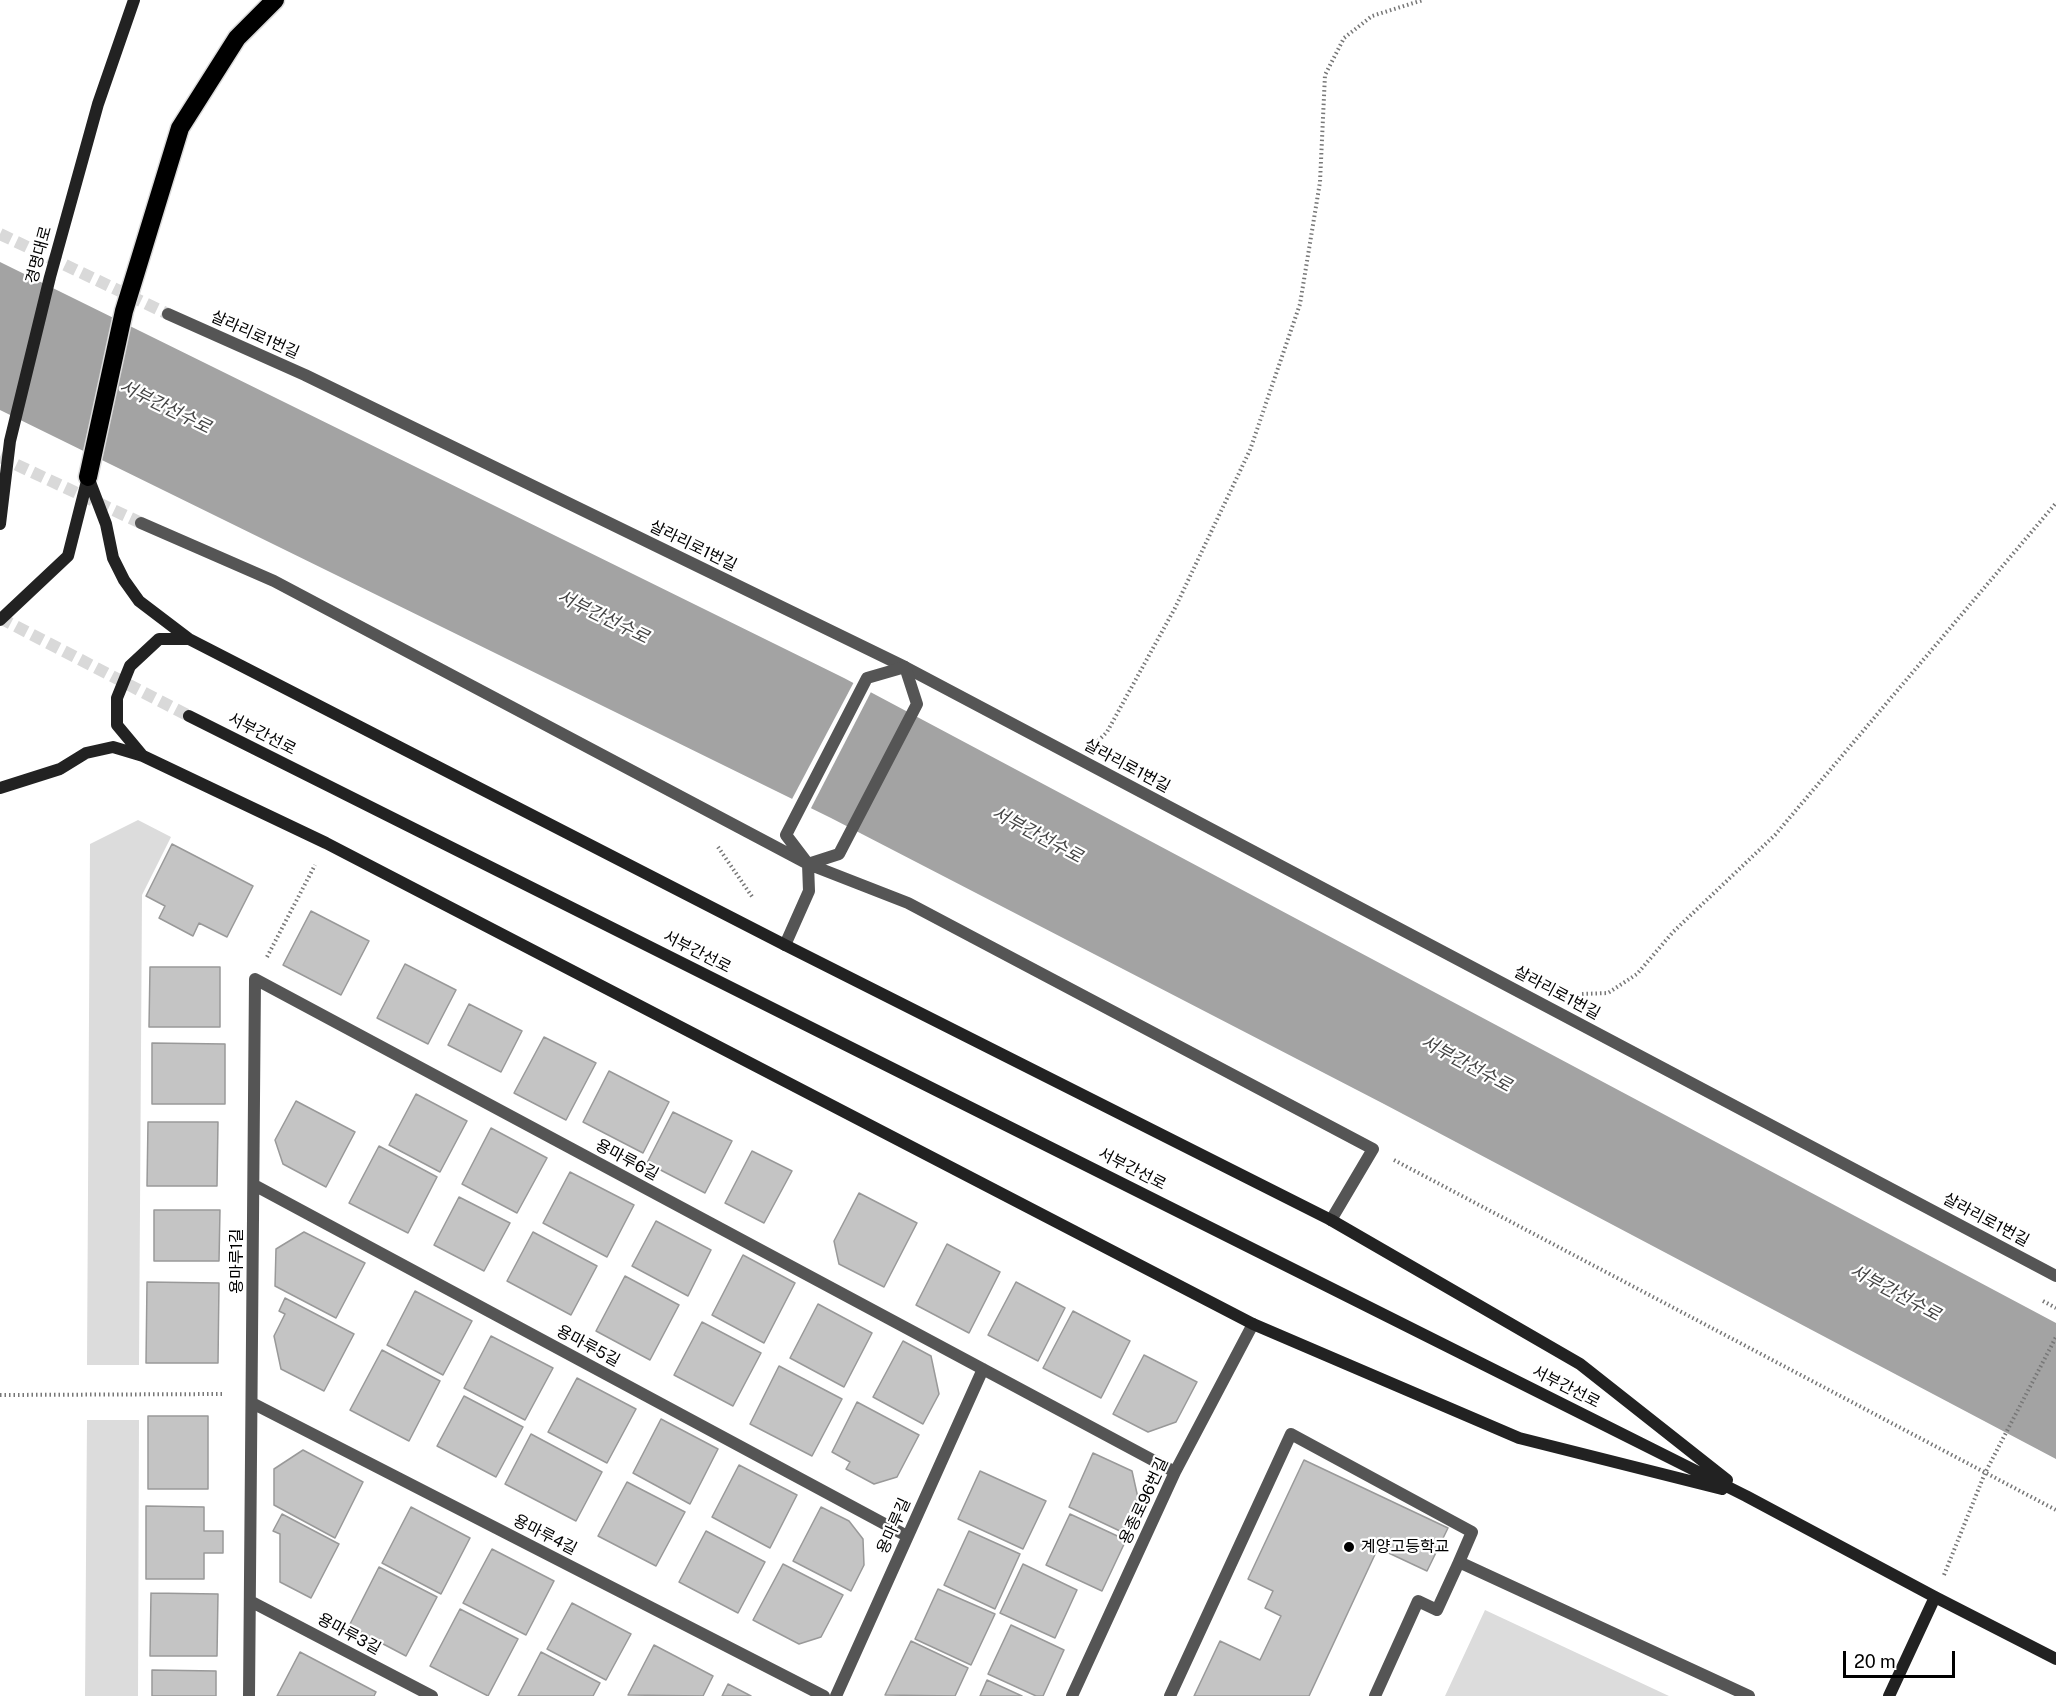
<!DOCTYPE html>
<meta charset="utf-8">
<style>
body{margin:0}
#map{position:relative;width:2056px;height:1696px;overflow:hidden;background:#fff;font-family:"Public Sans",sans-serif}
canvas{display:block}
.scale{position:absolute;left:1843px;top:1651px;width:112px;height:27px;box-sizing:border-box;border:3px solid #000;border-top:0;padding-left:8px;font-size:18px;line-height:21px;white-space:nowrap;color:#000;-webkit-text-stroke:4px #fff;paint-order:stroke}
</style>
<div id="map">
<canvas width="2056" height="1696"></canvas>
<div class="scale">20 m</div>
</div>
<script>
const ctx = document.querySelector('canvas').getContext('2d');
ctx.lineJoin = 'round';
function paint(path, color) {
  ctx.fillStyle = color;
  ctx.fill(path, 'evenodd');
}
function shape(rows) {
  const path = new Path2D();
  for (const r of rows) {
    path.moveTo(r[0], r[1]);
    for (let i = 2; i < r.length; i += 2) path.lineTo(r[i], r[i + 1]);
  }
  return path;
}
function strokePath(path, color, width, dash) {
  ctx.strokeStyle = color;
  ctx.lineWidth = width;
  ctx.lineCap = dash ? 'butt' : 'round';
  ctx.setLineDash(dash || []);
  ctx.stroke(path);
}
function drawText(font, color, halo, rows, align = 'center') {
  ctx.font = font + ' "Public Sans","Noto Sans KR",sans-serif';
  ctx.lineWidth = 4.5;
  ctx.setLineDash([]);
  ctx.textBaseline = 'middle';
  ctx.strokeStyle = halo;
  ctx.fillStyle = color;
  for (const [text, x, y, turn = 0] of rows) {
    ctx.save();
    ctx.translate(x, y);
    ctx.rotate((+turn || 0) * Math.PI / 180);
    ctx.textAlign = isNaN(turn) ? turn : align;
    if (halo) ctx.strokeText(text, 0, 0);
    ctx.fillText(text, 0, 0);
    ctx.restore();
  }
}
const green = shape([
 [138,820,171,837,142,895,139,1365,87,1365,90,844],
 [87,1420,139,1420,138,1696,85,1696],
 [1485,1610,1669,1696,1445,1696]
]);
const water = shape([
 [0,262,844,678,2056,1323,2056,1459,1384,1104,831,818,0,410]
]);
const pier = shape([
 [855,680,872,690,810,810,791,801]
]);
const building = shape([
 [172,844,253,886,227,937,199,923,193,936,159,918,165,906,146,896,172,844],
 [311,911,369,941,341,995,283,965,311,911],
 [405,964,456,990,428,1044,377,1018,405,964],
 [150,967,220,967,220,1027,149,1027,150,967],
 [469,1004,522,1031,501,1072,448,1045,469,1004],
 [544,1037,596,1063,566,1120,514,1093,544,1037],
 [152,1043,225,1044,225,1104,152,1104,152,1043],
 [609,1071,669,1102,643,1153,583,1122,609,1071],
 [416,1094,467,1121,440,1172,389,1145,416,1094],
 [296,1101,355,1132,326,1187,283,1164,275,1140,296,1101],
 [673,1112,732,1141,705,1193,647,1163,673,1112],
 [148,1122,218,1122,217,1186,147,1186,148,1122],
 [491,1128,547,1158,517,1213,462,1184,491,1128],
 [379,1146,437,1177,408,1233,349,1203,379,1146],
 [752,1151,792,1171,764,1223,725,1203,752,1151],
 [570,1172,634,1205,607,1257,543,1223,570,1172],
 [859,1193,917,1223,884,1287,839,1264,834,1241,859,1193],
 [459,1197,510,1223,484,1271,434,1245,459,1197],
 [154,1210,220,1210,219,1261,154,1261,154,1210],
 [656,1221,711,1250,688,1296,632,1266,656,1221],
 [304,1232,365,1263,336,1318,275,1286,276,1249,304,1232],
 [533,1232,597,1266,571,1315,507,1281,533,1232],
 [947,1244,1000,1272,969,1333,916,1305,947,1244],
 [743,1255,795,1283,764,1343,712,1315,743,1255],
 [625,1276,679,1305,650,1360,596,1331,625,1276],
 [147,1282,219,1283,218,1363,146,1363,147,1282],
 [1016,1282,1065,1308,1038,1361,988,1335,1016,1282],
 [415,1291,472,1321,443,1375,387,1345,415,1291],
 [285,1298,354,1334,324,1391,281,1369,274,1336,285,1314,279,1311,285,1298],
 [818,1304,872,1333,844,1387,790,1358,818,1304],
 [1073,1311,1130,1341,1101,1398,1043,1368,1073,1311],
 [702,1322,761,1353,733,1406,674,1375,702,1322],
 [491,1336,553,1368,525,1420,464,1388,491,1336],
 [903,1341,931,1356,939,1394,923,1424,873,1397,903,1341],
 [382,1350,440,1381,409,1441,350,1410,382,1350],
 [1144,1355,1197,1382,1176,1422,1148,1432,1113,1414,1144,1355],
 [779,1366,842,1399,812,1456,750,1424,779,1366],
 [577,1378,636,1409,607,1463,548,1432,577,1378],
 [464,1396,523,1427,496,1477,437,1446,464,1396],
 [857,1402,919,1435,897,1477,874,1484,846,1469,850,1462,832,1452,857,1402],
 [148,1416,208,1416,208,1489,148,1489,148,1416],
 [661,1419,718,1449,690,1504,633,1473,661,1419],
 [531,1434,602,1472,576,1521,505,1484,531,1434],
 [303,1450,363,1482,335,1538,274,1505,274,1469,303,1450],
 [1093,1453,1132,1471,1138,1498,1122,1532,1069,1507,1093,1453],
 [1304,1460,1448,1528,1427,1571,1378,1548,1309,1696,1194,1696,1220,1641,1260,1660,1281,1616,1265,1608,1273,1591,1248,1579,1304,1460],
 [739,1465,797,1495,770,1548,712,1517,739,1465],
 [980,1471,1046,1501,1023,1549,958,1519,980,1471],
 [627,1482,685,1512,656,1566,598,1536,627,1482],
 [146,1506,204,1507,204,1531,223,1531,223,1553,204,1553,204,1579,146,1579,146,1506],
 [411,1507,470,1538,441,1594,382,1563,411,1507],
 [821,1507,849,1521,863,1539,864,1565,851,1591,793,1561,821,1507],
 [282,1514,339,1544,311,1598,280,1582,280,1534,273,1531,282,1514],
 [1070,1514,1126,1540,1102,1591,1046,1565,1070,1514],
 [706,1531,765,1562,738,1613,679,1582,706,1531],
 [969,1531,1020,1554,995,1609,944,1585,969,1531],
 [492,1549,554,1581,526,1635,463,1603,492,1549],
 [783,1564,843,1595,821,1637,799,1644,753,1620,783,1564],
 [1023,1564,1077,1590,1055,1638,1000,1613,1023,1564],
 [379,1567,437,1597,406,1656,349,1626,379,1567],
 [938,1589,995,1614,971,1665,915,1639,938,1589],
 [151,1593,218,1594,217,1656,150,1656,151,1593],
 [572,1603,631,1634,606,1680,547,1649,572,1603],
 [460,1609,518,1639,488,1696,430,1666,460,1609],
 [1011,1625,1064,1650,1043,1696,1036,1696,988,1674,1011,1625],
 [911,1641,968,1668,955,1696,885,1695,911,1641],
 [654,1645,713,1676,703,1696,628,1695,654,1645],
 [300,1652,376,1692,374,1696,277,1696,300,1652],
 [541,1652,600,1683,593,1696,518,1696,541,1652],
 [152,1670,216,1671,216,1696,152,1696,152,1670],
 [987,1680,1022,1696,980,1696,987,1680],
 [728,1684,751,1696,722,1696,728,1684]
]);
const streetTunnel = shape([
 [0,234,168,314],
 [0,457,141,523]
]);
const secondaryTunnel = shape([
 [0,618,189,716]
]);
const path = shape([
 [1098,741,1107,732,1175,608,1250,450,1300,304,1320,182,1325,75,1344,38,1372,16,1423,0],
 [718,847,753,898],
 [267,957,315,865],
 [1582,994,1608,993,1637,974,1673,932,1775,835,2056,503],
 [1394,1160,2056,1510],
 [2043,1301,2056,1308],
 [0,1395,225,1394],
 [1944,1575,1985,1473,2056,1337]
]);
const lane = shape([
 [168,314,305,375,905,667,2056,1276],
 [1170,1696,1291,1434,1472,1532,1459,1562],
 [1375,1696,1418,1601,1437,1610,1459,1562,1749,1696]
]);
const street = shape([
 [141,523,274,581,808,864,908,903,1373,1149,1331,1220],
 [785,945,809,891,808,864,786,835,867,678,905,667,917,704,839,854,808,864],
 [254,1185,907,1536],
 [252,1403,824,1696],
 [250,1601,432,1696],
 [249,1696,255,979,1175,1472],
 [836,1696,983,1369],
 [1072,1696,1175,1472,1253,1324]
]);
const secondary = shape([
 [88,477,106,524,113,558,124,580,139,601,189,639,785,945,1331,1220,1580,1364,1727,1480],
 [0,524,10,441,50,277,98,104,134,0],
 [0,620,68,556,88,477],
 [189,716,1746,1496,1935,1597,2056,1659],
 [142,755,117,725,117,698,130,666,159,639,189,639],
 [0,788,60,769,86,753,113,747,143,756,326,843,1253,1324,1519,1438,1722,1489],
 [1889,1696,1935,1597]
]);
const highway = shape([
 [88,477,124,311,180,128,237,38,275,0]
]);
const markers = [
 [1349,1547,6,"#000"]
];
const streetNames = [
 ["경명대로",39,255,-75],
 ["살라리로1번길",255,335,24],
 ["살라리로1번길",693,546,26],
 ["서부간선로",262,734,27],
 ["살라리로1번길",1127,766,28],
 ["서부간선로",697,952,27],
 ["살라리로1번길",1557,993,28],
 ["용마루6길",627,1160,28],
 ["서부간선로",1132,1169,27],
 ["살라리로1번길",1986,1220,28],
 ["용마루1길",237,1261,-90],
 ["용마루5길",588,1346,28],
 ["서부간선로",1566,1387,27],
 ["용종로96번길",1144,1501,-65],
 ["용마루길",894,1526,-66],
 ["용마루4길",545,1535,27],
 ["용마루3길",349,1634,28]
];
const poiNames = [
 ["계양고등학교",1361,1547]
];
const waterNames = [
 ["서부간선수로",165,407,26],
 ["서부간선수로",603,617,26],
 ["서부간선수로",1037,835,28],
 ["서부간선수로",1466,1064,28],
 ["서부간선수로",1895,1293,28]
];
paint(green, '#dcdcdc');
paint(water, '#a3a3a3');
paint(pier, '#fff');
paint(building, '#c4c4c4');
strokePath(building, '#999', 1.5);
strokePath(streetTunnel, '#d9d9d9', 12, [12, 6]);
strokePath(secondaryTunnel, '#d9d9d9', 12, [12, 6]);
strokePath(highway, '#dbdbdb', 21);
strokePath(path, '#777', 4, [1.5, 3]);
strokePath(lane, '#555', 12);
strokePath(street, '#555', 12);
strokePath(secondary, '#222', 12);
strokePath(highway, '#000', 18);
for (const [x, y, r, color] of markers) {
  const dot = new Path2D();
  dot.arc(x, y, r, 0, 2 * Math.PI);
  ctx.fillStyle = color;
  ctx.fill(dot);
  strokePath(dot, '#fff', 2);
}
drawText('16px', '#000', '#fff', streetNames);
drawText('16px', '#000', '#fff', poiNames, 'left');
drawText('italic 18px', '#444', '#fff', waterNames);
</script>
